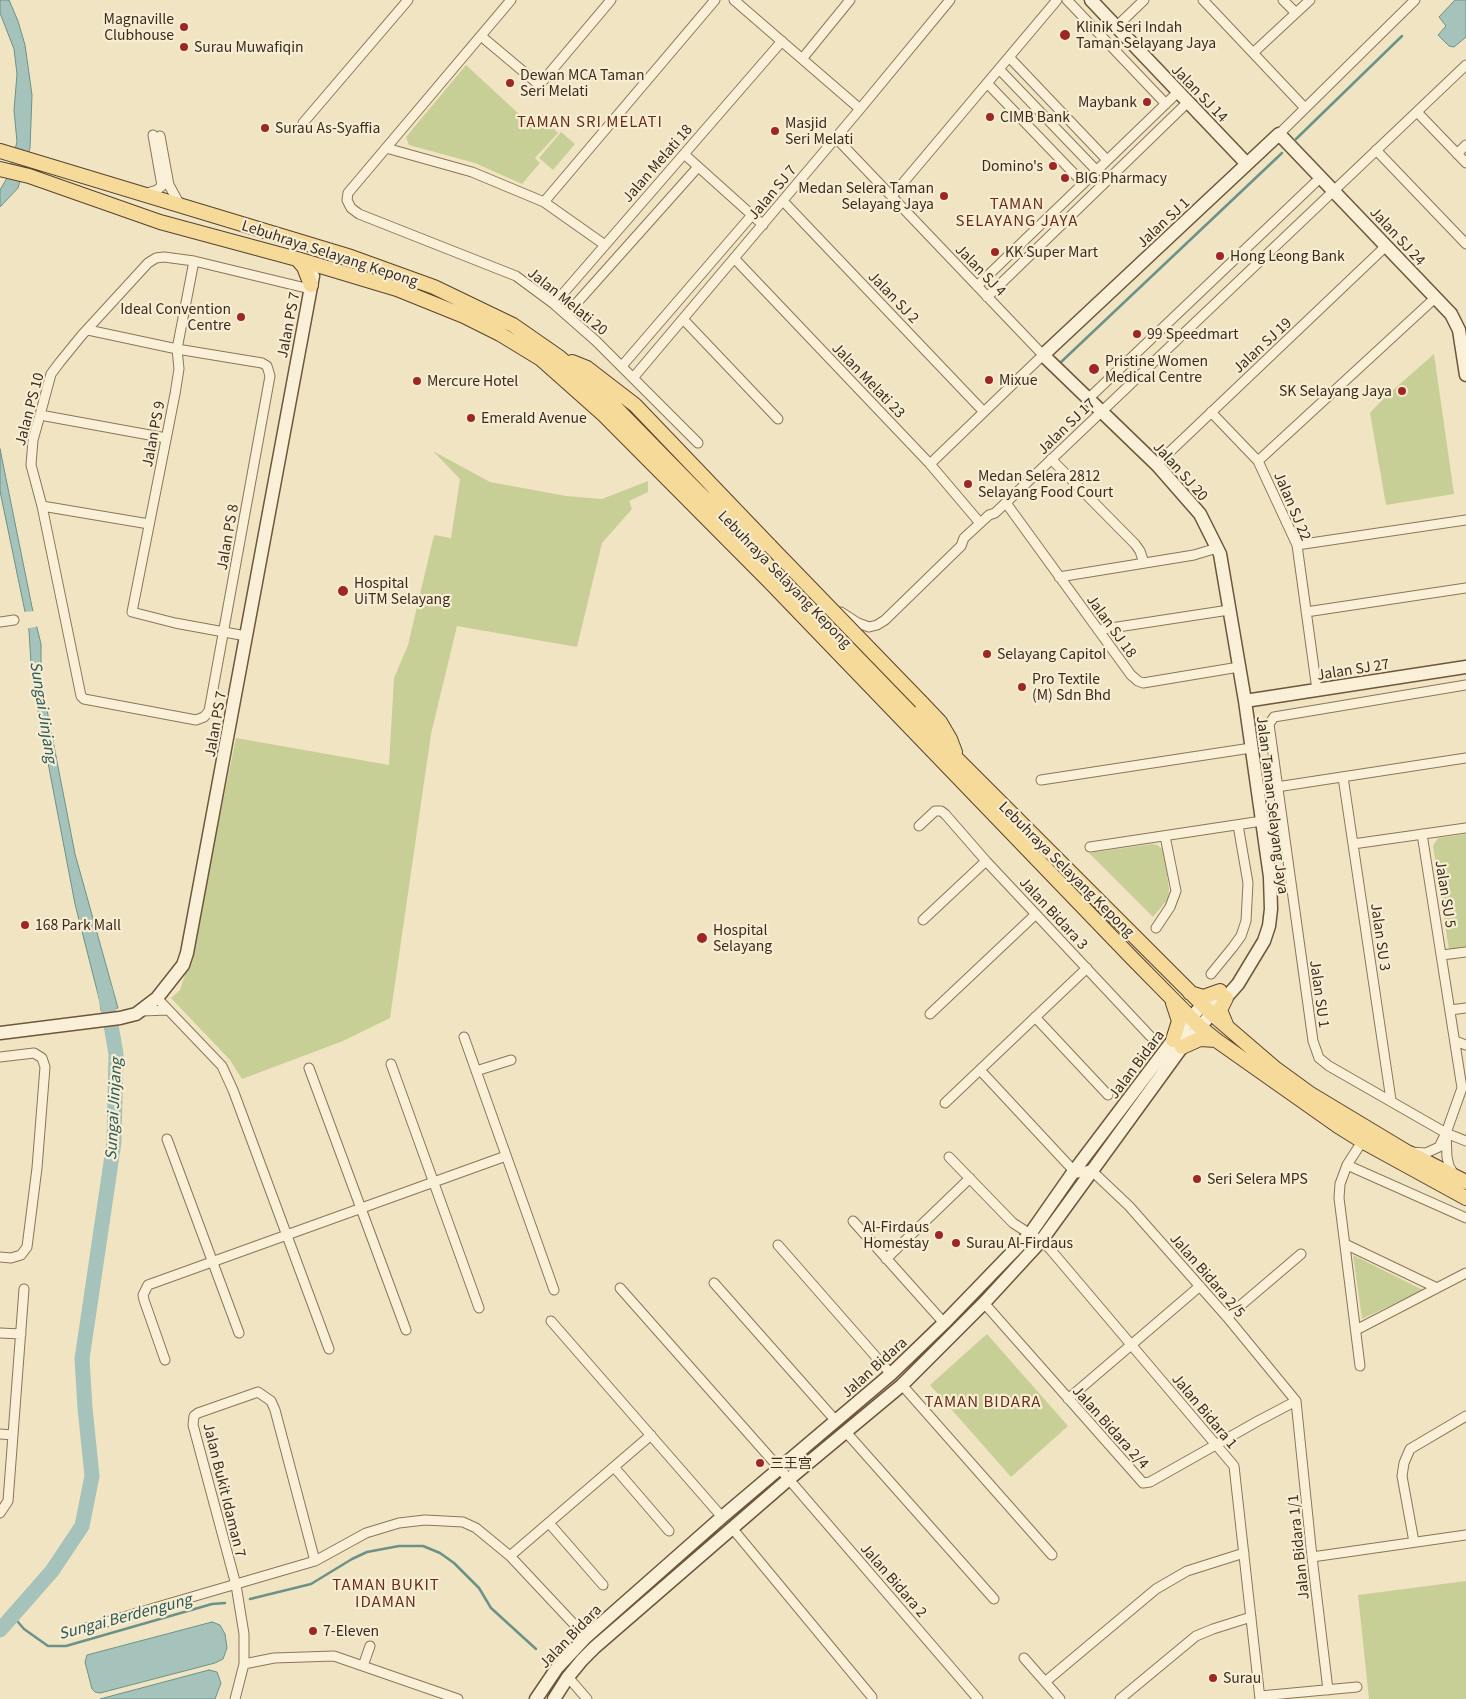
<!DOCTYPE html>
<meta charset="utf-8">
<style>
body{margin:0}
canvas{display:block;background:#f0e4c3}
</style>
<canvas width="1466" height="1699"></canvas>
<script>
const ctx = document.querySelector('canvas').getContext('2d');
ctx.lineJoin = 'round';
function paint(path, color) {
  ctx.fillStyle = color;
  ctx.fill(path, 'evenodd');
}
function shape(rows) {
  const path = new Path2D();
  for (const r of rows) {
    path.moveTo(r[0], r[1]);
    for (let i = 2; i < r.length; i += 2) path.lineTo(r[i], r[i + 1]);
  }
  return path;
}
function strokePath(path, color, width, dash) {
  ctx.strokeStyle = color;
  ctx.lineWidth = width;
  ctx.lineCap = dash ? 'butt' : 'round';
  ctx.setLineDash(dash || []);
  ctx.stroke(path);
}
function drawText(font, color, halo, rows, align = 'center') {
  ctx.font = font + ' Georgia,"Noto Sans SC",serif';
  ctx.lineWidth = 4.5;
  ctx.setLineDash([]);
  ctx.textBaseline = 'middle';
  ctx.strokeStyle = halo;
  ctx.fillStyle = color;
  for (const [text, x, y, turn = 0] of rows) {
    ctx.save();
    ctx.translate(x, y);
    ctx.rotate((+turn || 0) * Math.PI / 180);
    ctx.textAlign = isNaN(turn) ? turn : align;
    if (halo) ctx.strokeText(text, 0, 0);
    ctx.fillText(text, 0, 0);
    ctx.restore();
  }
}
const green = shape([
 [466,65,532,126,538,125,544,119,558,133,535,158,540,163,522,184,475,163,409,145,406,137],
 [561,132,575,144,553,170,539,158],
 [1434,354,1454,494,1386,505,1370,413,1384,398],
 [433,451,490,482,566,496,602,499,648,481,648,492,629,501,632,509,602,543,577,647,457,626,431,734,390,1018,343,1041,242,1079,230,1060,171,998,180,990,190,960,236,738,389,765,394,678,408,645,434,535,451,538,460,479],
 [1466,834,1466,947,1449,950,1433,846,1438,838],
 [1152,844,1157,845,1164,850,1169,890,1168,899,1153,917,1089,853],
 [1353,1255,1423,1290,1362,1319],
 [987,1334,1068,1426,1011,1477,930,1385],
 [1466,1581,1466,1699,1369,1699,1358,1595]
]);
const water = shape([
 [0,0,9,0,18,21,25,45,32,95,30,148,18,188,0,207,0,190,7,178,17,142,14,110,17,74,14,49,0,13,0,0],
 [1455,0,1466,0,1466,37,1454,47,1449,46,1438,35,1446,26,1439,17,1455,0],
 [0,449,32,607,41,644,41,679,75,854,118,1008,101,1011,100,1002,75,904,32,679,29,631,0,491,0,449],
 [212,1622,220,1625,225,1634,227,1648,223,1659,215,1663,100,1693,95,1692,92,1689,85,1662,87,1655,212,1622],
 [209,1670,217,1672,221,1683,215,1699,100,1699,209,1670]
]);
const pier = shape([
 [35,611,39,626,26,629,23,612]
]);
const stream = shape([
 [1296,139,1402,36],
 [1060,363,1282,153],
 [250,1599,311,1584,352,1559,367,1552,399,1546,423,1546,440,1553,454,1563,479,1588,491,1608,536,1649],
 [12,1615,24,1629,48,1646,66,1646,212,1604,225,1603]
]);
const river = shape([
 [0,1630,52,1571,82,1526,92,1476,85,1408,82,1359,114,1142,116,1054,105,990]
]);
const street = shape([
 [511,0,348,193,347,200,351,208,359,214,516,276,554,304,596,341,698,443],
 [734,0,860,109],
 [1067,0,1166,104],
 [1203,0,1305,108],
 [1283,0,1296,13],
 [1116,27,1144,0],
 [481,36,537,83,542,82,611,0],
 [1253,53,1310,0],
 [1009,57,1107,160],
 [802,59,850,0],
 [999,69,1097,171],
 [987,83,1083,183],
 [1417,112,1466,163],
 [303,123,408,0],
 [1279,134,1415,0],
 [160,136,169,185,180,205],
 [836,138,1043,355,930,464],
 [386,148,472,172,544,202,605,245],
 [1376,150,1466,244],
 [684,154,763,225],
 [1457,154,1466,145],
 [144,194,157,190,162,186,153,135],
 [892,196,1057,0],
 [783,201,984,412],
 [544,202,715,0],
 [734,258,930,464,980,523],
 [194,261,177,349,179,369,175,394,132,612,175,623,246,636],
 [977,286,1178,92],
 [987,297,1188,102],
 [554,304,782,41],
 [566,315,698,167],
 [683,319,778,419],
 [88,330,177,349,262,363,267,366,270,376,209,711,204,717,196,720,84,699,81,696,42,506,31,465,33,440,40,415,51,374,60,362,82,335,148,263,156,258,164,257,194,261,310,289],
 [622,366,752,215],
 [633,378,860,109,950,0],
 [1088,399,1321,177],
 [1211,412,1258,461,1297,545,1317,690],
 [40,415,166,438],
 [1051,459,1135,544,1140,551,1144,563],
 [1258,461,1435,298],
 [1157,464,1386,246],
 [1006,503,1131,675,1138,681,1143,683,1239,667],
 [42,506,149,524],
 [1297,545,1466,520],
 [1059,577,1194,555,1217,548],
 [841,612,858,623,869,627,877,625,885,620,961,546,964,538,989,515,995,513,1466,65],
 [1306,612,1466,588],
 [0,622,14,620],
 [1098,630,1229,610],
 [1466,685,1274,717,1269,724,1313,1041,1319,1058,1329,1066,1446,1133,1466,1141],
 [1343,777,1391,1100],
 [1041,780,1251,748],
 [1257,790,1466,758],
 [919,826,935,811,941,811,945,814,986,861,1150,1036],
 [1353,844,1466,828],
 [1090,847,1262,821],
 [923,920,986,861],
 [1156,928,1170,907,1176,891,1165,836],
 [1442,955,1466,952],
 [1211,974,1233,947,1241,936,1246,921,1248,883,1238,825],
 [157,998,222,1066,233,1090,329,1349],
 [1450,1010,1466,1008],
 [142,1011,168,1010],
 [930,1014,1036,914],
 [1035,1017,1108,1095],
 [464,1037,554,1290],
 [1455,1041,1466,1045],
 [0,1057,34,1053,42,1058,45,1067,37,1168,27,1247,21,1255,11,1258,0,1257],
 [391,1064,479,1308],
 [309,1068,406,1330],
 [980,1070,1074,1171,1077,1173,1091,1170,1129,1206,1227,1317,1296,1401],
 [476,1071,511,1060],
 [945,1103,1087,968],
 [1446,1133,1447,1157,1449,1166,1455,1176],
 [167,1139,239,1333],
 [1411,1152,1426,1153,1439,1147,1446,1133,1462,1088,1422,834],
 [949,1157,1013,1223,1041,1241,1050,1249,1234,1466,1260,1699],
 [1347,1165,1466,1218],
 [853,1221,944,1323],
 [1345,1244,1437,1288],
 [778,1245,891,1374],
 [886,1259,970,1178],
 [714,1283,836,1421],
 [620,1288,780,1469,978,1699],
 [984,1303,1143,1483,1150,1482,1258,1421,1296,1401],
 [1227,1317,1301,1254],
 [551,1321,722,1517],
 [1356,1330,1466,1273],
 [0,1333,21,1334],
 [165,1360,144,1300,143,1295,148,1285,506,1156],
 [1360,1366,1339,1198,1340,1184,1347,1165,1365,1137],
 [902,1385,1052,1555],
 [1068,1399,1200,1286],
 [1296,1401,1312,1557,1328,1690],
 [845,1431,994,1599],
 [0,1434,13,1435],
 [614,1467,669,1531],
 [0,1513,8,1501,24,1289],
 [549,1523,603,1585],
 [732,1528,872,1697],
 [1414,1542,1402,1476,1404,1463,1410,1449,1466,1416],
 [510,1556,651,1435],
 [1312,1557,1466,1535],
 [72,1632,315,1561,366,1533,399,1523,425,1520,463,1522,476,1528,510,1556,586,1637],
 [1024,1658,1060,1699],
 [244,1664,274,1658,334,1656,458,1699],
 [363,1666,370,1646],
 [568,1677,587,1699],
 [1045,1682,1156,1589,1187,1571,1244,1553],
 [1260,1696,1357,1687],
 [235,1699,244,1664,244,1634,236,1585,193,1425,194,1416,198,1413,258,1392,271,1401,275,1410,315,1561],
 [1120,1699,1196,1636,1213,1629,1251,1617]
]);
const secondary = shape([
 [1091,0,1247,164],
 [1245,701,1466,667],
 [0,1033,120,1018,136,1014,157,998,183,965,187,953,313,276],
 [536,1699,557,1668,586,1637,722,1517,891,1374,944,1323,1030,1234,1074,1171,1173,1040,1202,1005,1210,999],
 [554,1699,568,1677,582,1660,595,1647,789,1479,902,1385,984,1303,1041,1241,1182,1047,1238,984,1264,941,1269,926,1271,909,1270,877,1245,701,1220,554,1200,514,1158,466,1043,355,1279,134,1451,314,1459,330,1466,375]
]);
const primary = shape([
 [0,151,351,257,434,287,513,325,559,357,610,402,698,492,738,529,957,759,1212,1014,1276,1069,1309,1093,1407,1152,1466,1182],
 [0,169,29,176,160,222,297,259,397,289,464,316,500,334,541,359,604,415,770,582,1132,958,1200,1027,1216,1040,1338,1126,1362,1141,1466,1198],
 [297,259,304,267,311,285],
 [572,362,587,368,635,405,770,546],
 [921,702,940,722,950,739,955,752],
 [1190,993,1203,997,1220,991],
 [1226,998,1220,1010,1227,1027],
 [1173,1003,1179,1021,1173,1040],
 [1182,1047,1200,1039,1216,1040]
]);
const primaryBridge = shape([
 [770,546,921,702]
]);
const markers = [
 [184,27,5,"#9e2726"],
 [1065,35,6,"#9e2726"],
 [184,47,5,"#9e2726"],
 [510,83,5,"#9e2726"],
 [1147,102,5,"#9e2726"],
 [990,117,5,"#9e2726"],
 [265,128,5,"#9e2726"],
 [775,131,5,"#9e2726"],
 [1053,166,5,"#9e2726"],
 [1065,178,5,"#9e2726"],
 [944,196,5,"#9e2726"],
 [995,252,5,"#9e2726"],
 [1220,256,5,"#9e2726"],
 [241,317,5,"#9e2726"],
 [1137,334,5,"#9e2726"],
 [1094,369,6,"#9e2726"],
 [989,380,5,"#9e2726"],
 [417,381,5,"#9e2726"],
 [1402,391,5,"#9e2726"],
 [471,418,5,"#9e2726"],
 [968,484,5,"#9e2726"],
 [343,591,6,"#9e2726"],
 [987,654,5,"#9e2726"],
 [1022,687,5,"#9e2726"],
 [25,925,5,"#9e2726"],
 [702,938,6,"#9e2726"],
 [1197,1179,5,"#9e2726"],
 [939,1235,5,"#9e2726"],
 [956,1243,5,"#9e2726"],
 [760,1463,5,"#9e2726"],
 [313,1631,5,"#9e2726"],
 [1213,1678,5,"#9e2726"]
];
const poiNames = [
 ["Magnaville",174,19,"right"],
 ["Clubhouse",174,35,"right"],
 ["Klinik Seri Indah",1076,27],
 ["Taman Selayang Jaya",1076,43],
 ["Surau Muwafiqin",194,47],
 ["Dewan MCA Taman",520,75],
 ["Seri Melati",520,91],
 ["Maybank",1137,102,"right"],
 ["CIMB Bank",1000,117],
 ["Masjid",785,123],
 ["Seri Melati",785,139],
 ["Surau As-Syaffia",275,128],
 ["Domino's",1043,166,"right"],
 ["BIG Pharmacy",1075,178],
 ["Medan Selera Taman",934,188,"right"],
 ["Selayang Jaya",934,204,"right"],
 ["KK Super Mart",1005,252],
 ["Hong Leong Bank",1230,256],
 ["Ideal Convention",231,309,"right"],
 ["Centre",231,325,"right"],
 ["99 Speedmart",1147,334],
 ["Pristine Women",1105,361],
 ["Medical Centre",1105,377],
 ["Mixue",999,380],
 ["Mercure Hotel",427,381],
 ["SK Selayang Jaya",1392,391,"right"],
 ["Emerald Avenue",481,418],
 ["Medan Selera 2812",978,476],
 ["Selayang Food Court",978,492],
 ["Hospital",354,583],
 ["UiTM Selayang",354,599],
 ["Selayang Capitol",997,654],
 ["Pro Textile",1032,679],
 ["(M) Sdn Bhd",1032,695],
 ["168 Park Mall",35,925],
 ["Hospital",713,930],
 ["Selayang",713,946],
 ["Seri Selera MPS",1207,1179],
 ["Al-Firdaus",929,1227,"right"],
 ["Homestay",929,1243,"right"],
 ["Surau Al-Firdaus",966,1243],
 ["三王宫",770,1463],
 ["7-Eleven",323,1631],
 ["Surau",1223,1678]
];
const streetNames = [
 ["Jalan SJ 14",1200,93,46],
 ["Jalan Melati 18",657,163,-49],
 ["Jalan SJ 7",772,192,-50],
 ["Jalan SJ 1",1163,222,-43],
 ["Jalan SJ 24",1398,236,47],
 ["Lebuhraya Selayang Kepong",330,253,18],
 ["Jalan SJ 4",981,270,46],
 ["Jalan SJ 2",894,297,46],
 ["Jalan Melati 20",568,301,39],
 ["Jalan PS 7",288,325,-79],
 ["Jalan SJ 19",1262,345,-43],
 ["Jalan Melati 23",869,380,46],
 ["Jalan PS 10",29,409,-75],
 ["Jalan SJ 17",1066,426,-44],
 ["Jalan PS 9",153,434,-79],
 ["Jalan SJ 20",1181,471,48],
 ["Jalan SJ 22",1293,506,67],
 ["Jalan PS 8",227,537,-80],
 ["Lebuhraya Selayang Kepong",785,579,46],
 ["Jalan SJ 18",1112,626,54],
 ["Jalan SJ 27",1353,669,-9],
 ["Jalan PS 7",215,724,-80],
 ["Jalan Taman Selayang Jaya",1273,805,83],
 ["Lebuhraya Selayang Kepong",1067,869,45],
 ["Jalan SU 5",1446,894,81],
 ["Jalan Bidara 3",1054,913,47],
 ["Jalan SU 3",1381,937,82],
 ["Jalan SU 1",1320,994,82],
 ["Jalan Bidara",1136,1064,-53],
 ["Jalan Bidara 2/5",1208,1275,49],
 ["Jalan Bidara",874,1367,-42],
 ["Jalan Bidara 1",1205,1411,50],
 ["Jalan Bidara 2/4",1111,1427,48],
 ["Jalan Bukit Idaman 7",225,1490,76],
 ["Jalan Bidara 1/1",1298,1547,-96],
 ["Jalan Bidara 2",894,1580,49],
 ["Jalan Bidara",570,1636,-46]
];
const neighbourhoodNames = [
 ["TAMAN SRI MELATI",590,121],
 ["TAMAN",1017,203],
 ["SELAYANG JAYA",1017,220],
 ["TAMAN BIDARA",983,1401],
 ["TAMAN BUKIT",386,1584],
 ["IDAMAN",386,1601]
];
const waterNames = [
 ["Sungai Jinjang",44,712,81],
 ["Sungai Jinjang",113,1109,-87],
 ["Sungai Berdengung",125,1616,-15]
];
paint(green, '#c8cf96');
paint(water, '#a5c3bb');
strokePath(water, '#6b9289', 1);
paint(pier, '#f0e4c3');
strokePath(stream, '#6b9289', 2.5);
strokePath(river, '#a5c3bb', 15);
strokePath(street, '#8c7559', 11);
strokePath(secondary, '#6d563c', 15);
strokePath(primary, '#59422d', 16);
strokePath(street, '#faf0d7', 9);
strokePath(secondary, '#faf0d7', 12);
strokePath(primary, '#f5da99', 14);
strokePath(primaryBridge, '#59422d', 16, []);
strokePath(primaryBridge, '#f5da99', 14);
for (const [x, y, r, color] of markers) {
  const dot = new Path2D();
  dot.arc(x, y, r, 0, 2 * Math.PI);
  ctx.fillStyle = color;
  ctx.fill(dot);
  strokePath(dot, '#f7edd3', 2);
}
drawText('14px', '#3b2c1e', '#f7edd3', poiNames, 'left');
drawText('14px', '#3b2c1e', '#f7edd3', streetNames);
ctx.letterSpacing = '1px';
drawText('15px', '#6a2c1b', '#f7edd3', neighbourhoodNames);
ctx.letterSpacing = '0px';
drawText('italic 15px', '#2c5b59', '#f7edd3', waterNames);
</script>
